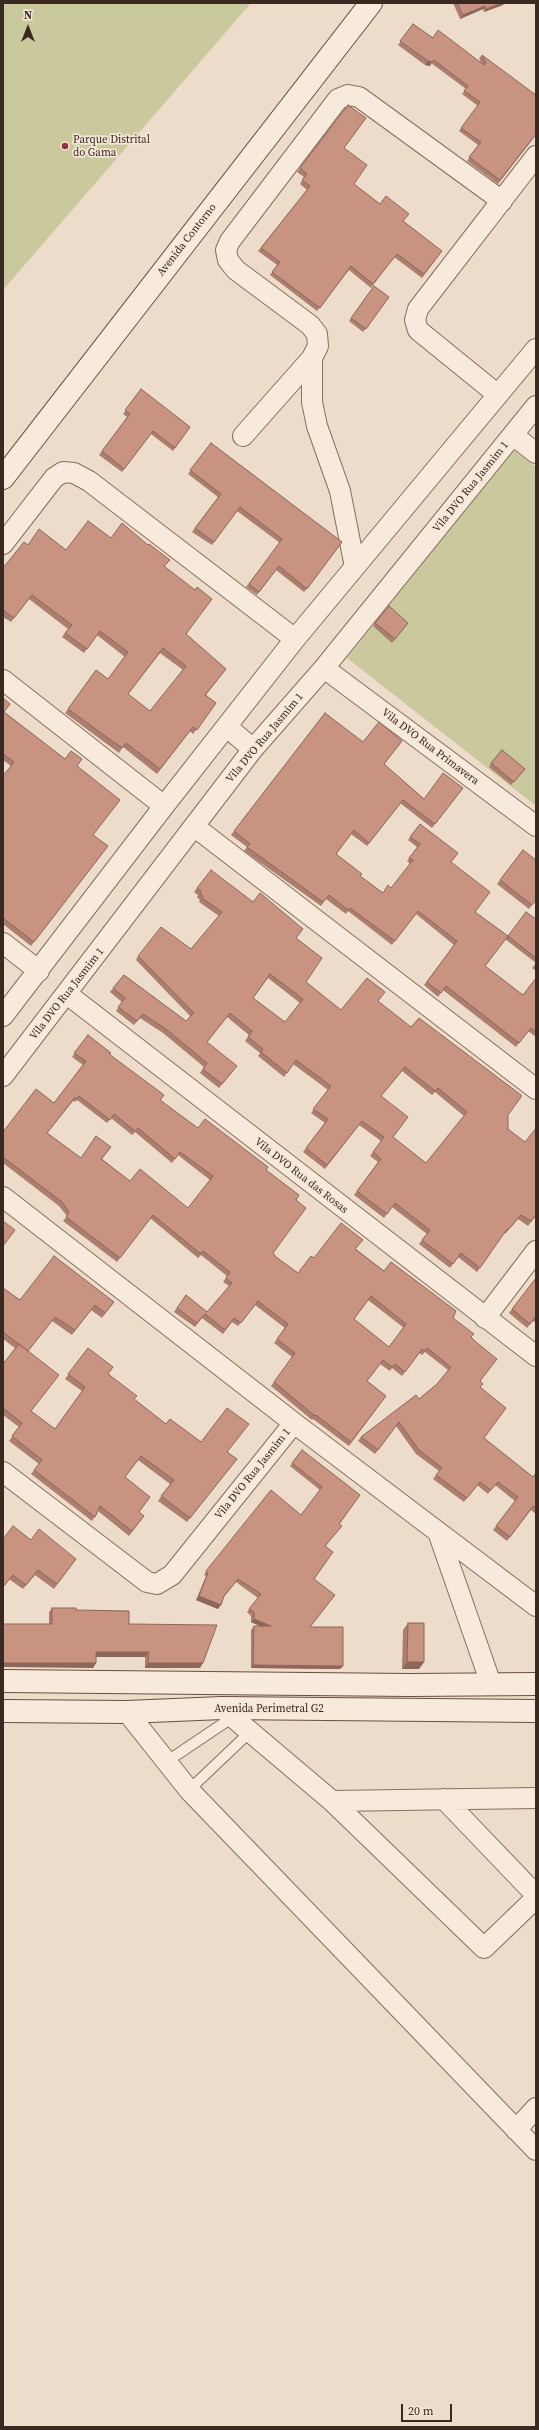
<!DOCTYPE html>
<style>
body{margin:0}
#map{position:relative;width:539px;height:2430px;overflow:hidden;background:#ecdcc9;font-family:"Source Serif 4",serif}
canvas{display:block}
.frame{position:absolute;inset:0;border:4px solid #392921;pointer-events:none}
.north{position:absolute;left:8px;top:8px;width:40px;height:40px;-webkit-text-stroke:3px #f4e7d8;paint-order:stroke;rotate:0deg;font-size:11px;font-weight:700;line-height:16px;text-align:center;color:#392921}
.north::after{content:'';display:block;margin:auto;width:14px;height:18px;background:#392921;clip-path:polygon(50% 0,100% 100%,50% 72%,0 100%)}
.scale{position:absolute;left:401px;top:2404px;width:51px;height:18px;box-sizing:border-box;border:2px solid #392921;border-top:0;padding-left:5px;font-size:12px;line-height:14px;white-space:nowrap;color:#392921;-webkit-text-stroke:3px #f4e7d8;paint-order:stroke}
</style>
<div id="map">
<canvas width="539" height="2430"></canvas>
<div class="frame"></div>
<div class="north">N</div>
<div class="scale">20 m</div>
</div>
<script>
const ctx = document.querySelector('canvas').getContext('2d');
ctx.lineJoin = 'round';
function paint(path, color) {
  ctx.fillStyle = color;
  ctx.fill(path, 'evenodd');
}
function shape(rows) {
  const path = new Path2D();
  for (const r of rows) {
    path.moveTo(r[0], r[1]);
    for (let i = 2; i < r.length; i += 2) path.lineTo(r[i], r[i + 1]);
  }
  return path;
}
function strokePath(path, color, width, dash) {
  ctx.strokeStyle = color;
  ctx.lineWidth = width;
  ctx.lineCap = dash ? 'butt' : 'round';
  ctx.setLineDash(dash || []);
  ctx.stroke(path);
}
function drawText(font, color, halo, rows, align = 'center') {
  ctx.font = font + ' "Source Serif 4",serif';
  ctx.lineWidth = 3.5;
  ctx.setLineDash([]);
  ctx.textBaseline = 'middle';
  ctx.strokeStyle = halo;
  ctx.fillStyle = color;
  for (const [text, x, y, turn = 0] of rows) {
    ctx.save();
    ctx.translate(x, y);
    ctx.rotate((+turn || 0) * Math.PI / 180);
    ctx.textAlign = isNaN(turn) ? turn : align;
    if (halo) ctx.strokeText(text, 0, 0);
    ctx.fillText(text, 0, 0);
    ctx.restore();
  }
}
const green = shape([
 [3,3,251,3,3,290],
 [513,450,536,467,536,806,347,658]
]);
const lane = shape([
 [166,1762,233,1717],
 [189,1790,250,1732]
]);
const street = shape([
 [312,358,312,402,317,426,340,491,355,567],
 [498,395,418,330,415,320,418,309,536,156],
 [513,435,536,453],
 [243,436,312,358,318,346,317,334,310,325,236,270,228,260,226,250,230,241,338,99,348,95,359,97,502,201],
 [3,544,54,478,63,472,74,473,89,481,295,639],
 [324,668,536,826],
 [3,680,164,806],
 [227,727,253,749],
 [195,827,536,1089],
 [3,943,39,971],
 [67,994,536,1356],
 [3,1016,164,806,295,639,536,349],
 [3,1076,253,749,324,668,536,406],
 [3,1197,294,1423,172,1575,157,1584,147,1582,3,1472],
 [485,1318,536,1251],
 [294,1423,536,1606],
 [438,1532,491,1684],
 [222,1708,332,1801,484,1948,536,1898],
 [127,1712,189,1790,536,2150],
 [444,1799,536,1895],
 [332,1801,536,1798],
 [516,2130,536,2108]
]);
const secondary = shape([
 [3,478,371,3],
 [3,1681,410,1685,536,1684],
 [3,1711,127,1712,222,1708,536,1711]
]);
const wall = shape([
 [453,3,504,3,503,5,484,12,483,9,460,19],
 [413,24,433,38,481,62,479,58,482,55,536,135,498,184,467,161,478,145,459,131,478,106,462,94,466,89,431,63,430,66,425,65,398,45],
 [348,105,344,148,354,184,442,251,422,278,394,257,371,288,349,270,317,311,270,275,277,265,258,251,307,190,300,184,304,177,297,172],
 [374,286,389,297,363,332,349,321],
 [141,389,190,427,173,451,151,434,122,472,99,455,127,417,123,414],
 [211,443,342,542,304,592,276,570,257,595,246,587,280,543,237,511,212,545,192,532,218,497,188,474],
 [111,538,148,545,170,560,164,567,186,634,226,669,206,695,216,703,193,734,190,731,157,774,123,747,119,753,65,713,96,670,108,679,125,657,97,635,84,653,62,637,68,629,29,599,11,622,3,617,3,568,28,545,66,550],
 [160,653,183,670,150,711,128,694],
 [375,623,408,623,392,643,373,626],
 [3,698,4,712,65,759,77,766,93,835,108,846,31,946,3,924,3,776,11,766,3,760],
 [325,713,424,799,463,788,432,828,400,803,367,846,351,834,336,854,360,876,383,893,391,888,410,864,407,861,417,847,408,840,420,824,451,862,475,912,508,936,536,919,536,971,532,968,536,963,505,939,485,966,523,995,536,978,536,1037,528,1031,516,1047,443,990,438,997,424,985,454,945,416,914,392,945,348,911,346,914,326,899,321,906,244,851,247,847,231,835],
 [491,763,525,769,511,785,489,767],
 [523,850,536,900,529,909,497,884],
 [197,888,296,938,306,982,341,1010,378,1001,508,1115,508,1129,536,1216,528,1226,518,1219,505,1234,504,1233,477,1272,458,1257,450,1268,419,1244,427,1234,392,1207,384,1218,354,1195,378,1162,370,1156,381,1141,359,1125,325,1169,303,1152,325,1123,311,1113,328,1090,293,1064,284,1077,258,1056,260,1053,245,1041,249,1035,227,1017,207,1042,234,1070,219,1088,200,1073,204,1067,163,1033,140,1018,134,1025,116,1011,122,1002,110,992,124,975,186,1021,190,1016,136,960,138,956,191,949,219,916,199,902,200,900,197,897,198,895,194,892],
 [268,978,300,1003,285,1022,253,998],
 [402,1071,432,1095,435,1092,464,1116,426,1163,393,1137,381,1096],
 [88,1035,160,1100,187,1120,198,1128,266,1170,296,1200,273,1253,276,1257,298,1273,314,1258,356,1249,384,1271,453,1318,472,1338,480,1381,484,1438,533,1477,536,1473,536,1514,531,1510,507,1541,493,1530,515,1501,495,1485,488,1494,477,1485,464,1502,433,1479,439,1471,416,1454,396,1426,375,1454,358,1441,361,1437,419,1399,437,1384,448,1370,425,1352,422,1355,419,1353,402,1376,392,1368,390,1371,380,1364,367,1381,386,1396,349,1446,313,1419,312,1420,271,1386,292,1357,274,1343,285,1328,255,1305,238,1326,232,1322,223,1334,202,1318,195,1327,174,1312,186,1295,207,1312,229,1286,223,1282,227,1276,201,1255,198,1258,150,1218,117,1262,63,1221,67,1216,59,1206,3,1163,3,1132,54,1103,83,1065,72,1057],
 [77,1100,107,1123,111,1118,132,1135,135,1132,172,1163,178,1155,210,1180,188,1208,130,1181,102,1159,111,1147,81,1158,47,1133,73,1101,75,1102],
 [368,1300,404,1328,389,1347,354,1319],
 [536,1278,536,1323,533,1321,527,1328,509,1313],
 [3,1288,20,1300,114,1302,102,1318,91,1310,72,1335,52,1321,28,1351,31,1411,55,1429,82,1391,65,1379,88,1348,109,1374,134,1399,166,1424,201,1442,227,1452,237,1459,187,1522,158,1501,170,1484,138,1460,125,1477,139,1512,144,1516,129,1536,98,1511,92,1521,31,1474,39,1464,9,1441,19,1427,3,1415,3,1364,15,1348,3,1339],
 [302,1450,360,1495,339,1524,326,1546,314,1579,310,1627,343,1666,340,1669,251,1668,251,1630,254,1626,260,1626,251,1622,251,1616,247,1612,258,1598,236,1582,224,1597,218,1609,196,1600,206,1576,204,1575,206,1571,301,1515,320,1490,290,1466],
 [3,1539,31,1540,76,1559,54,1589,35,1575,23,1589,9,1579,3,1587],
 [52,1608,76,1610,129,1624,200,1668,145,1668,145,1657,96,1657,96,1663,93,1668,49,1624,49,1612],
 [408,1623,424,1662,419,1669,402,1669,403,1630]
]);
const shadedWall = shape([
 [501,3,504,3,503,5,484,12,486,9],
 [485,6,483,9,460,19,463,15],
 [428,61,432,62,430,66,425,65],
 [199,1596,221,1605,218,1609,196,1600],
 [254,1619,271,1626,269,1630,251,1622],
 [96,1652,149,1652,145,1657,93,1657],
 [407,1662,424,1662,419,1669,402,1669],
 [3,1663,96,1663,93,1668,3,1667],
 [148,1663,203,1663,200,1668,145,1668],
 [253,1665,343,1666,340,1669,251,1668]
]);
const building = shape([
 [457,3,501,3,486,9,485,6,463,15,457,3],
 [413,24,433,38,438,30,484,65,486,63,482,55,536,95,536,134,500,180,469,157,481,142,461,128,480,102,464,91,468,86,434,60,432,62,428,61,400,41,413,24],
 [348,105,366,118,344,148,367,165,354,184,380,204,386,196,409,214,403,221,442,251,424,274,397,254,373,284,351,266,320,308,272,272,280,262,261,248,310,186,302,180,307,174,300,168,348,105],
 [374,286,389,297,366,329,351,318,374,286],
 [141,389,190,427,175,448,153,431,124,469,102,451,130,414,125,410,141,389],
 [211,443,342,542,307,589,279,566,259,592,249,584,282,539,240,507,214,542,195,528,221,494,190,470,211,443],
 [88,521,111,538,122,523,148,545,149,544,170,560,164,566,195,590,197,587,212,599,186,634,226,669,205,695,216,703,197,730,193,727,160,769,126,743,122,748,68,709,96,670,108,679,128,652,100,631,87,649,65,633,72,625,32,595,14,618,3,610,3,568,24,542,28,545,39,529,66,550,88,521],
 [163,648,186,666,150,711,128,694,163,648],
 [389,606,408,623,395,639,375,623,389,606],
 [3,698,10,704,4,712,65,759,71,751,82,759,77,766,120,800,93,835,108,846,34,942,3,918,3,776,14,762,3,754,3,698],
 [325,713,363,742,379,722,402,741,384,764,424,799,443,773,463,788,435,824,403,800,369,843,354,830,336,854,362,874,360,876,383,893,388,885,391,888,413,860,409,858,420,844,410,837,420,824,458,853,451,862,490,892,475,912,508,936,485,966,523,995,536,978,536,1032,531,1028,519,1043,446,986,441,993,427,982,457,941,418,911,395,941,350,908,348,910,329,895,323,902,247,847,250,844,234,831,325,713],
 [502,750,525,769,514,782,491,763,502,750],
 [523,850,536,860,536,900,532,905,500,880,523,850],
 [211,870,253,902,260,893,303,929,296,938,322,958,306,982,341,1010,367,978,385,992,378,1001,411,1027,419,1018,521,1095,521,1097,508,1115,508,1129,525,1142,536,1128,536,1215,531,1221,521,1215,508,1230,507,1229,480,1268,461,1253,453,1264,422,1240,430,1230,395,1203,387,1214,357,1191,381,1159,373,1152,384,1137,362,1121,327,1165,306,1148,328,1119,313,1109,331,1086,296,1060,287,1073,261,1052,263,1049,248,1037,252,1031,230,1013,207,1042,237,1066,222,1084,203,1069,207,1063,166,1029,143,1014,137,1021,118,1007,125,998,113,988,124,975,186,1021,194,1013,138,956,161,927,191,949,222,912,202,898,203,896,200,893,201,891,197,888,211,870],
 [270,974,303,999,285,1022,253,998,270,974],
 [405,1067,435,1091,438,1088,467,1112,426,1163,393,1137,408,1117,381,1096,405,1067],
 [526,912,536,919,536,958,508,936,526,912],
 [88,1035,111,1053,109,1054,164,1095,160,1100,187,1120,198,1128,205,1119,268,1167,266,1170,299,1195,296,1200,306,1208,273,1253,276,1257,298,1273,311,1256,314,1258,341,1223,363,1240,355,1249,384,1271,391,1262,456,1311,453,1318,474,1334,471,1337,476,1342,497,1359,480,1381,483,1384,480,1387,506,1408,484,1438,533,1477,536,1473,536,1508,533,1506,510,1537,496,1526,518,1497,498,1482,491,1490,480,1482,467,1498,436,1475,442,1468,419,1450,399,1422,378,1450,361,1437,416,1395,419,1399,437,1384,451,1367,427,1348,425,1351,422,1349,405,1372,395,1364,392,1367,383,1360,367,1381,386,1396,351,1442,316,1415,315,1416,274,1382,295,1353,277,1339,288,1324,258,1301,241,1323,234,1318,225,1330,205,1314,197,1323,177,1308,186,1295,207,1312,232,1283,226,1278,230,1272,203,1251,201,1254,153,1215,120,1258,66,1217,69,1212,62,1202,3,1157,3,1132,36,1089,54,1103,86,1061,74,1053,88,1035],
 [79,1096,110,1120,114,1114,135,1131,138,1128,175,1159,180,1152,213,1176,188,1208,140,1169,130,1181,101,1159,111,1147,96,1136,81,1158,47,1133,75,1097,77,1099,79,1096],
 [371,1296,406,1324,389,1347,354,1319,371,1296],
 [3,1221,15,1230,3,1246,3,1221],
 [54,1256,114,1302,105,1313,95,1305,75,1330,55,1317,28,1351,3,1332,3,1288,20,1300,54,1256],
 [536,1278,536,1317,535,1317,530,1324,512,1309,536,1278],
 [19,1344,59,1375,31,1411,55,1429,85,1387,68,1374,88,1348,113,1367,108,1374,137,1396,134,1399,166,1424,170,1419,201,1442,227,1408,249,1424,227,1452,237,1459,190,1518,161,1496,174,1480,141,1456,125,1477,150,1497,139,1512,144,1516,132,1531,100,1506,95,1517,34,1470,42,1460,12,1436,22,1423,3,1408,3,1364,19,1344],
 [302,1450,360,1495,339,1524,342,1526,325,1546,333,1552,314,1579,335,1595,310,1627,343,1627,343,1666,253,1665,254,1626,271,1626,254,1619,254,1612,249,1609,261,1594,238,1579,224,1596,221,1605,199,1596,208,1573,206,1571,271,1490,301,1515,322,1487,292,1463,302,1450],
 [13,1526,31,1540,39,1529,76,1559,57,1584,38,1570,26,1585,13,1575,3,1587,3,1539,13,1526],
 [52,1608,76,1608,76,1610,129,1611,129,1624,217,1625,203,1663,148,1663,149,1652,96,1652,96,1663,3,1663,3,1624,52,1624,52,1608],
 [408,1623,424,1623,424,1662,407,1662,408,1623]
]);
const markers = [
 [65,146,4,"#933242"]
];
const poiNames = [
 ["Parque Distrital",73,140],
 ["do Gama",73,153]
];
const streetNames = [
 ["Avenida Contorno",187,240,-52],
 ["Vila DVO Rua Jasmim 1",471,487,-51],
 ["Vila DVO Rua Jasmim 1",265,738,-50],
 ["Vila DVO Rua Primavera",430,747,37],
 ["Vila DVO Rua Jasmim 1",67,994,-52],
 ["Vila DVO Rua das Rosas",301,1176,38],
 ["Vila DVO Rua Jasmim 1",253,1474,-51],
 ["Avenida Perimetral G2",269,1709]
];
paint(green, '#cac89d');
strokePath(lane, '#876e5e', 12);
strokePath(street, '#876e5e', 22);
strokePath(secondary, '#694f42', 24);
strokePath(lane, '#f7eadc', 10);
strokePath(street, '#f7eadc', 20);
strokePath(secondary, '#f7eadc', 22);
paint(wall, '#ac7e6f');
paint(shadedWall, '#8c675a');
paint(building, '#c89381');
strokePath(building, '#8c675a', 1);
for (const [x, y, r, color] of markers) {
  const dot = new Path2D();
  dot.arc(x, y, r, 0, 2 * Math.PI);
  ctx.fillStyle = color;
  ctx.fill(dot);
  strokePath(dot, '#f4e7d8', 1.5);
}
drawText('11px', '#392921', '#f4e7d8', poiNames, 'left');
drawText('11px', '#392921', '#f4e7d8', streetNames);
</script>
